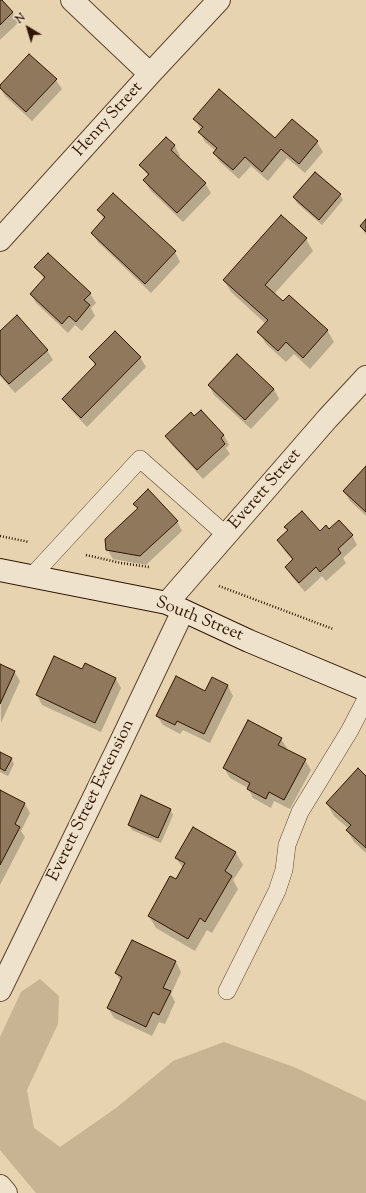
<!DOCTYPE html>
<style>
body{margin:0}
#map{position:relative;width:366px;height:1193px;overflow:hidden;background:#e7d3b0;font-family:"Sorts Mill Goudy",serif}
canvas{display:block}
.north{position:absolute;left:8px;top:8px;width:40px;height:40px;-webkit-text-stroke:3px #efe2cc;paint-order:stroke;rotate:322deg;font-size:11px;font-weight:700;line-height:16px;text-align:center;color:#301501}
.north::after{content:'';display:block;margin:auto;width:14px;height:18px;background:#301501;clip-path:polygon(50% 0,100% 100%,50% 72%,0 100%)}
</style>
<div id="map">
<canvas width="366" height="1193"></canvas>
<div class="north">N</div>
</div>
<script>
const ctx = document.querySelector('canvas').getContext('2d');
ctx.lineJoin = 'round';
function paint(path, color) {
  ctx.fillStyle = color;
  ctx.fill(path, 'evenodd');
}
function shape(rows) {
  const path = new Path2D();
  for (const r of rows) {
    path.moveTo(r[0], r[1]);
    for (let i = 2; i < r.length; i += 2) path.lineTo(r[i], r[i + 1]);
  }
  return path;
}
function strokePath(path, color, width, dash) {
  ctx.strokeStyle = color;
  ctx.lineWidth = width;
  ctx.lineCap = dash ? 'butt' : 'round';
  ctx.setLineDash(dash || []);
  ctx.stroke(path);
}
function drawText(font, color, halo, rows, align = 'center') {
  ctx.font = font + ' "Sorts Mill Goudy",serif';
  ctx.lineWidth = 3.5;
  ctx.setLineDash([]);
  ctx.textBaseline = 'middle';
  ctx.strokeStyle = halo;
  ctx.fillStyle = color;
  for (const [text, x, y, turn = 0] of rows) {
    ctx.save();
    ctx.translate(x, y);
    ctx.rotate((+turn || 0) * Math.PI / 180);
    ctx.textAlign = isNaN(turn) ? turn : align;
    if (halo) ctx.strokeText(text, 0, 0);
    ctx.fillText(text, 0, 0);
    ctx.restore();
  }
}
const green = shape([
 [40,979,59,996,58,1024,27,1090,34,1128,60,1147,116,1108,173,1061,224,1042,294,1067,366,1101,366,1193,36,1193,0,1150,0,1037,21,992]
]);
const shadow = shape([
 [0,0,13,13,18,23,0,40],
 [56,80,62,89,32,121,5,96,0,87],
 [195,119,275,140,292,120,317,142,323,152,305,173,287,158,268,181,251,166,239,179,220,162,214,153,216,151,205,142,200,132,201,130],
 [166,138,175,146,180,156,178,158,205,183,211,193,183,222,150,190,144,180,148,176,141,165],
 [340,195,343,200,322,225,297,203,294,197],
 [99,210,175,252,180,262,151,293,98,242,92,233,104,220],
 [366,221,366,235,361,227],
 [306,239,313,251,274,294,283,303,327,330,334,342,310,369,294,354,286,362,266,344,259,332,266,324,231,292,224,280],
 [36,267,90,293,96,303,91,308,95,316,82,331,75,325,68,333,36,303,31,294,44,279],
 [0,332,47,350,53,360,15,393,0,376],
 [91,357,140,357,146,367,87,427,69,408,63,399,95,366],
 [209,385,274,389,279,399,251,429,214,395],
 [194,417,224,435,229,445,226,448,230,454,203,479,172,445,166,436],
 [366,468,366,516,350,501,344,491],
 [135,504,177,521,182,531,146,565,113,559,107,549,138,510],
 [286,527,352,535,357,545,343,558,346,563,326,581,322,576,305,592,292,577,286,567,293,561,284,550,278,540,288,531],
 [0,665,14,671,20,681,1,723],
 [85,665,116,679,121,688,101,732,42,705,37,695,82,670],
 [212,678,228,686,233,696,210,743,183,730,180,734,163,725,157,716,205,692],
 [281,739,287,748,286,750,305,760,311,770,290,809,274,801,271,808,253,798,248,788,230,778,224,768],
 [0,753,11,758,14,764,8,776,0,772],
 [366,777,366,853,354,842,347,830,349,829,334,816,327,804],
 [0,791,25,804,30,813,21,831,25,837,0,885],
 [170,809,173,815,161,843,132,830,129,825],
 [193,828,236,853,243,865,233,880,238,889,212,933,207,930,195,951,156,928,149,916,176,880,183,868,176,858],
 [132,941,176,962,181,972,171,994,175,1002,165,1024,159,1022,152,1036,114,1018,108,1008,121,982,116,973]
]);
const building = shape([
 [0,0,2,0,13,12,0,25,0,0],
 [29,54,57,79,26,112,0,88,0,85,29,54],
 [219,89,275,138,292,119,318,141,299,164,281,149,262,172,245,157,233,170,213,153,217,148,198,132,203,127,193,119,219,89],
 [166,137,175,145,171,150,206,183,177,213,143,180,149,174,139,165,166,137],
 [315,172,341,194,319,220,293,197,315,172],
 [113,193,176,251,145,284,91,233,105,217,97,210,113,193],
 [281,215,307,238,265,285,283,301,289,295,328,330,303,358,286,342,278,351,257,332,268,320,223,280,281,215],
 [366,219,366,232,360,226,366,219],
 [48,253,91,293,84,300,90,305,76,322,69,316,62,324,30,294,45,277,34,267,48,253],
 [17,315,48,350,9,384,0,374,0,331,17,315],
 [115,331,141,357,81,418,62,399,96,364,89,357,115,331],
 [237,354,274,389,245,420,208,385,237,354],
 [201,410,224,435,221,438,225,444,197,470,165,436,191,412,194,416,201,410],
 [366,466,366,512,343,491,366,466],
 [148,489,178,521,140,556,106,550,105,539,138,508,133,504,148,489],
 [302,511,320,531,326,525,329,529,339,520,353,535,338,549,341,553,320,572,316,567,299,583,285,567,293,559,277,540,288,530,284,527,302,511],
 [54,656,82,669,85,663,116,678,95,723,36,695,54,656],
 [0,664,15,671,0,704,0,664],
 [176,676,205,691,212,677,228,685,204,734,177,721,175,725,156,716,176,676],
 [248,720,282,738,278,745,306,759,284,800,269,792,266,799,247,789,250,783,223,768,248,720],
 [0,752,12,758,5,771,0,768,0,752],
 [358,768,366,776,366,848,346,830,351,825,326,803,358,768],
 [0,790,25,803,15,824,20,827,0,865,0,790],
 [141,795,171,809,158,838,128,825,141,795],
 [193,827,236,852,225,871,232,876,205,922,200,918,188,939,148,916,170,876,176,879,185,863,175,858,193,827],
 [132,940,176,961,163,988,171,991,159,1015,153,1012,146,1027,107,1008,122,977,115,973,132,940]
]);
const path = shape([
 [0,536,29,542],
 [86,555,121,563,149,567],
 [219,586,333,629]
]);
const lane = shape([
 [32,576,140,459,226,535],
 [227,991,277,891,284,870,287,845,300,812,350,730,366,699]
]);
const street = shape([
 [72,0,150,74],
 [0,240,150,74,219,0],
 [167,603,327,419,366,377],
 [0,990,116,752,183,611],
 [0,1186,6,1193]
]);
const secondary = shape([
 [0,570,167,603,249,641,366,690]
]);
const streetNames = [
 ["Henry Street",109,120,-48],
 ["Everett Street",266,490,-49],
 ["South Street",199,620,22],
 ["Everett Street Extension",92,801,-64]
];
paint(green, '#c8b392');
paint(shadow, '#0003');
paint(building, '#8f785c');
strokePath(building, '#301501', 1);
strokePath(lane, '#5e442d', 18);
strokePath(street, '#5e442d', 24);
strokePath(secondary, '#301501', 24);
strokePath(path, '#301501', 2.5, [1, 2]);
strokePath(lane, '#efe2cc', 17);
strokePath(street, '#efe2cc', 22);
strokePath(secondary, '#efe2cc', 22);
drawText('17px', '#301501', '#efe2cc', streetNames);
</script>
